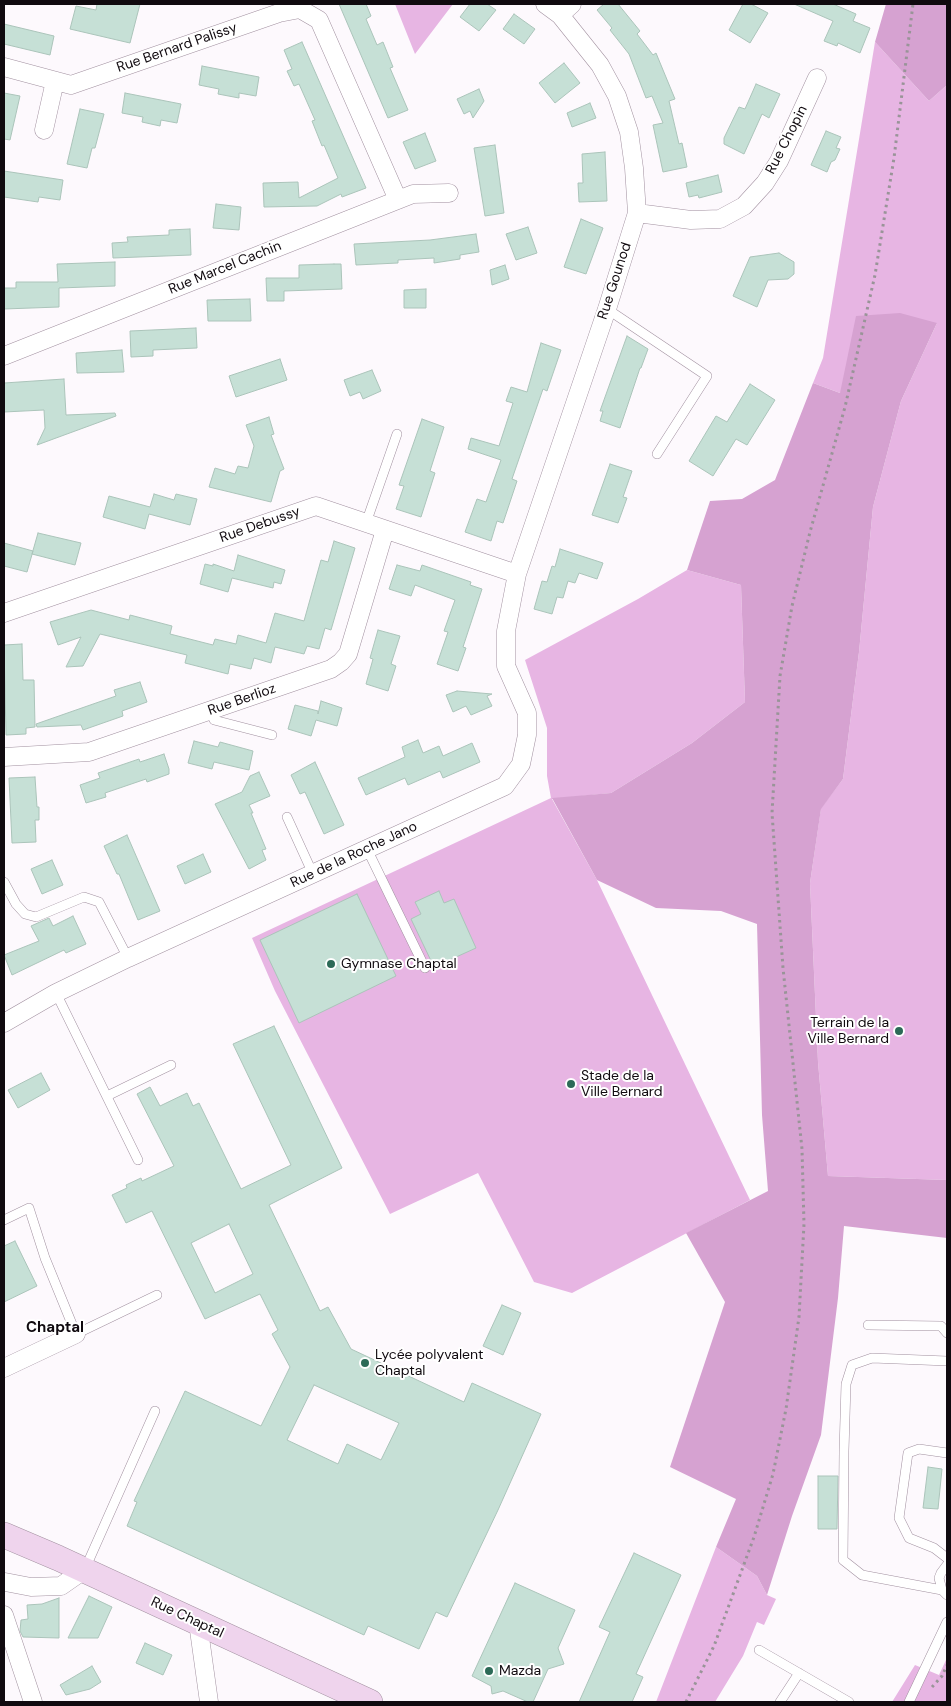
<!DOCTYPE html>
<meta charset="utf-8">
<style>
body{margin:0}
#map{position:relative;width:951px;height:1706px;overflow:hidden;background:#fdf9fd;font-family:"DM Sans",sans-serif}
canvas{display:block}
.frame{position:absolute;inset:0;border:5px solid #100a0f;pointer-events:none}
</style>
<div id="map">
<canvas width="951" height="1706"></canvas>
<div class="frame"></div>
</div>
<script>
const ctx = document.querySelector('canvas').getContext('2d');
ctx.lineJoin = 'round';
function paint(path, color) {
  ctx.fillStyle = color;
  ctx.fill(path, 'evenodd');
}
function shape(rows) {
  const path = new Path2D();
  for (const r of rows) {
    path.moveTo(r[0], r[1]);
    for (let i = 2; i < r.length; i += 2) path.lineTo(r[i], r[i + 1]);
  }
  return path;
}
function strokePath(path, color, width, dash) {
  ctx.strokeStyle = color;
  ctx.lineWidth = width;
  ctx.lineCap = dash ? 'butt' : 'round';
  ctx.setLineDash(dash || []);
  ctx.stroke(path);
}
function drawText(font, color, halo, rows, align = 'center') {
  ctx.font = font + ' "DM Sans",sans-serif';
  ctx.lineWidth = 4;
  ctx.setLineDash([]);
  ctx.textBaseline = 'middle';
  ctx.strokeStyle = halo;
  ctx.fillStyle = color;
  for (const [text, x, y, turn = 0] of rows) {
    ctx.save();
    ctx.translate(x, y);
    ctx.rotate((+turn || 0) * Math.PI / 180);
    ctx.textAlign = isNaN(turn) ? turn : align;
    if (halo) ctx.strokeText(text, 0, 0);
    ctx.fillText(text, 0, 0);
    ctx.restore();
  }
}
const green = shape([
 [395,4,453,4,415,54],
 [875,42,929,101,947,85,947,1180,828,1176,818,1062,810,883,821,808,843,779,859,652,873,507,901,401,937,323,840,393,813,383,823,358],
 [687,570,741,585,745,702,692,743,611,793,552,799,597,880,750,1200,572,1293,534,1282,478,1173,390,1214,275,991,252,938,551,798,547,776,547,728,525,660,638,599],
 [716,1547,757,1576,767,1595,776,1599,764,1625,757,1622,743,1656,715,1702,656,1702],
 [946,1660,947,1661,947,1702,892,1702,915,1665,939,1675]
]);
const forest = shape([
 [886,4,947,4,947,85,929,101,875,42],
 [900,313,937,323,901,401,873,507,859,652,843,779,821,809,810,883,818,1062,828,1176,947,1180,947,1238,844,1226,838,1298,821,1435,792,1516,767,1595,757,1576,716,1547,736,1499,670,1467,725,1302,686,1233,768,1191,762,1115,757,924,721,911,656,908,597,880,552,798,611,793,692,743,745,702,741,585,687,570,710,501,742,499,775,480,813,383,840,393,856,316]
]);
const building = shape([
 [97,4,140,4,130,43,70,29,76,6,96,10,97,4],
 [339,4,366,4,371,16,366,19,377,45,383,42,393,67,390,68,408,110,388,118,339,4],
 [470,4,487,4,496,10,479,31,460,17,470,4],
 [604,4,618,4,640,31,637,34,653,55,656,53,675,99,669,101,679,144,682,143,687,167,663,172,653,125,663,123,652,96,646,98,629,54,610,30,612,28,597,10,604,4],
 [743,4,751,4,768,13,750,43,729,30,743,4],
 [794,4,833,4,856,14,853,21,870,28,860,53,838,43,837,46,824,41,833,21,794,4],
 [514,14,535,29,524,44,503,29,514,14],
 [4,24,54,36,50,55,4,44,4,24],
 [302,42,366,188,342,197,341,194,317,206,264,207,263,183,298,182,299,198,338,178,324,145,322,146,312,121,315,120,299,84,294,86,287,71,292,69,284,50,302,42],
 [564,63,580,83,555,103,539,83,564,63],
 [202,66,259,77,256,96,239,93,239,98,218,94,219,89,199,85,202,66],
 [756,84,780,94,769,118,762,114,744,154,724,144,724,138,739,107,745,109,756,84],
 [479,89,484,101,473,118,470,111,464,114,457,99,479,89],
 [4,93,20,96,10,140,4,139,4,93],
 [125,93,181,104,177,123,161,120,160,126,142,122,143,117,122,113,125,93],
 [590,103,596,118,572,127,567,113,590,103],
 [80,109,104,114,95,148,92,148,87,168,67,164,80,109],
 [826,131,841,137,836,148,840,149,835,160,831,162,827,172,811,165,826,131],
 [425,133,436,161,415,169,403,142,425,133],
 [495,145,504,213,485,216,474,148,495,145],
 [605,152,607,201,579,202,578,183,583,183,582,154,605,152],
 [4,171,63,180,60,200,39,197,38,202,4,197,4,171],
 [718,175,722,192,699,198,698,195,689,197,686,183,718,175],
 [216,204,241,207,239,230,213,228,216,204],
 [581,219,603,228,586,274,564,267,581,219],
 [528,227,537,253,516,260,506,234,528,227],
 [190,229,191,255,113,258,112,243,128,242,127,237,169,235,169,230,190,229],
 [476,234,479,252,460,255,460,259,434,263,434,258,398,260,398,263,356,265,354,244,430,240,476,234],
 [779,253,794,262,794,274,788,279,768,280,757,307,733,296,750,257,779,253],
 [115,262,115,286,59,288,59,307,4,309,4,288,16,288,16,282,58,282,57,264,115,262],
 [334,264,341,264,342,289,284,291,284,301,267,301,266,278,299,278,299,265,334,264],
 [505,265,509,279,492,285,490,270,505,265],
 [426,289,426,308,404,308,404,290,426,289],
 [250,299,251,321,208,321,207,300,250,299],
 [196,328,197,348,153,350,153,356,131,357,130,331,196,328],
 [627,336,648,349,641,368,640,368,620,428,600,421,603,411,600,411,627,336],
 [541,343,561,350,547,391,543,389,512,479,517,481,503,523,497,521,491,541,465,532,477,499,486,502,501,460,468,449,471,438,499,446,513,403,506,401,511,387,527,392,541,343],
 [122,350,124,372,77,373,76,353,122,350],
 [280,359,287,380,236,397,229,376,280,359],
 [372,370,381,391,363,399,360,392,350,396,344,380,372,370],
 [64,379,66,415,115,413,116,416,37,445,45,428,44,410,4,412,4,383,64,379],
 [750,384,775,400,747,445,736,439,713,476,689,461,716,416,727,422,750,384],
 [269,417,274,434,271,435,284,469,280,471,271,502,209,487,215,468,235,474,238,466,248,468,254,446,246,425,269,417],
 [422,419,444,427,430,471,435,473,421,517,396,509,404,486,399,485,422,419],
 [610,464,632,471,623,497,627,498,618,523,592,515,610,464],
 [154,494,174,500,176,494,197,499,190,525,149,514,145,529,103,517,109,496,150,507,154,494],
 [38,533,81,543,75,565,32,554,38,533],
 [334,541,355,548,331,630,325,628,319,649,307,646,304,654,275,647,271,663,254,658,251,669,230,664,228,674,185,663,187,655,100,634,83,666,66,667,81,637,58,645,50,622,91,610,129,620,130,615,172,626,170,634,213,645,215,639,236,644,238,635,266,643,275,613,304,621,321,560,328,562,334,541],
 [4,543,33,551,27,572,4,566,4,543],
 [560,549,603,563,597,579,579,573,575,583,568,581,563,598,557,597,552,614,534,609,542,581,547,582,552,566,555,567,560,549],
 [238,555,285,570,281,584,274,582,273,588,232,578,228,592,200,584,205,564,213,566,213,564,234,571,238,555],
 [397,565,420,571,422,565,471,582,470,585,482,589,463,647,466,648,458,671,437,664,448,632,444,631,455,600,415,585,411,596,389,589,397,565],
 [378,630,400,636,391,664,396,666,388,691,366,684,373,659,370,658,378,630],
 [22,644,23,680,34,680,35,727,26,728,26,734,6,735,4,645,22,644],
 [140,682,147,702,122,711,123,716,83,730,81,725,37,727,36,724,116,696,114,690,140,682],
 [457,691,492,694,487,696,492,706,471,715,466,706,453,712,446,695,457,691],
 [321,701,342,708,337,726,316,720,311,736,288,729,295,705,318,711,318,714,321,701],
 [418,740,423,753,439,746,443,756,472,743,480,762,443,778,440,771,408,785,405,778,366,795,358,778,405,757,402,747,418,740],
 [194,741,218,747,220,742,253,751,249,770,214,762,212,769,188,763,194,741],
 [164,754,169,769,169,774,147,782,146,779,105,793,106,797,86,803,80,785,100,778,98,773,139,759,140,762,164,754],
 [315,762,344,825,324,834,305,792,300,794,291,775,315,762],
 [259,772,270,796,249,805,253,813,251,813,266,849,262,850,266,860,249,869,215,804,242,792,250,776,259,772],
 [35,777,37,807,39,807,39,820,35,820,36,842,12,843,9,778,35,777],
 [127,835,160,911,138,920,119,874,117,874,104,846,127,835],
 [203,854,211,872,185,884,177,866,203,854],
 [52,860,63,885,42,894,31,869,52,860],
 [439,891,444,903,454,899,476,948,434,967,411,919,421,914,415,902,439,891],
 [357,894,396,976,299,1023,260,940,357,894],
 [73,916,86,944,66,953,64,950,12,975,4,955,39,941,31,926,49,918,53,926,73,916],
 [274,1026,342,1168,269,1205,320,1311,328,1307,351,1349,464,1402,472,1383,541,1414,498,1510,447,1617,436,1612,419,1649,368,1626,364,1635,127,1526,137,1502,134,1501,185,1391,261,1426,290,1367,272,1334,278,1330,260,1294,205,1319,152,1211,126,1223,112,1195,127,1188,126,1185,141,1178,142,1181,174,1166,137,1094,150,1087,160,1106,187,1093,193,1106,199,1103,241,1189,291,1165,233,1044,274,1026],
 [229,1224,253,1274,215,1293,191,1243,229,1224],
 [314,1385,399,1423,381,1460,347,1444,338,1464,287,1440,314,1385],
 [41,1073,50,1090,18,1108,8,1090,41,1073],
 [15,1241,37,1286,4,1302,4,1246,15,1241],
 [502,1305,521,1313,503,1355,483,1346,502,1305],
 [928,1467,942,1469,938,1509,923,1508,928,1467],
 [818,1476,838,1476,837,1529,818,1529,818,1476],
 [634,1553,681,1575,636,1674,643,1677,632,1702,579,1702,610,1632,599,1627,634,1553],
 [515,1583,575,1610,558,1648,564,1664,548,1669,533,1702,528,1702,503,1691,492,1694,491,1686,472,1676,515,1583],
 [89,1596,112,1607,98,1638,68,1638,89,1596],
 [59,1598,59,1638,23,1637,20,1631,21,1620,28,1619,27,1605,42,1604,59,1598],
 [145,1643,172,1655,163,1675,136,1663,145,1643],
 [92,1666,101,1682,90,1689,66,1695,60,1685,92,1666]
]);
const path = shape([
 [932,1687,942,1676,947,1665],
 [686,1702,714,1646,754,1537,773,1474,786,1409,799,1317,804,1224,802,1149,783,968,772,813,780,676,792,606,810,532,845,407,875,275,894,158,913,4]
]);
const service = shape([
 [607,309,707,376,657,454],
 [366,523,397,434],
 [210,711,214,720,272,735],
 [287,817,313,874],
 [367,849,425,968],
 [4,882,16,904,25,914,36,917,84,897,99,902,128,958],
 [56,993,138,1160],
 [107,1096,171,1065],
 [4,1220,29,1208,45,1258,76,1334,157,1295],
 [868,1325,941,1326,947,1333],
 [947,1453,919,1449,908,1453,899,1518,909,1538,934,1548,947,1558],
 [947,1565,941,1573,939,1578,942,1590,947,1595],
 [85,1569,155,1411],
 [942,1590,862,1575,843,1560,844,1451,846,1384,852,1365,872,1358,947,1361],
 [759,1650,849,1702],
 [780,1702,799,1673],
 [909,1702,947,1622]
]);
const minor = shape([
 [560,15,572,4],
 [4,67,71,85,279,13,300,9,319,20,398,200],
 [44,130,55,81],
 [637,213,691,220,720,219,744,206,765,183,779,161,817,78],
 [4,356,413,194,449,193],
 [4,613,316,506,517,574],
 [4,757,89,752,331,669,341,662,348,654,385,530],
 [4,1023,56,993,128,958,505,786,521,764,527,735,527,713,506,666,506,631,517,574,607,309,637,213,634,168,629,132,617,96,600,65,560,15,545,4],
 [4,1368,76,1334],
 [5,1582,31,1587,61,1586,84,1570],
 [4,1615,33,1702],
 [198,1623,209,1702]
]);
const secondary = shape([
 [4,1535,58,1558,370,1702]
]);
const markers = [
 [331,964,5,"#2c6a57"],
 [899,1031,5,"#2c6a57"],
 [571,1084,5,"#2c6a57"],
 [365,1363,5,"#2c6a57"],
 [489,1671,5,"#2c6a57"]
];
const streetNames = [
 ["Rue Bernard Palissy",177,48,-19],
 ["Rue Chopin",787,140,-63],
 ["Rue Marcel Cachin",225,268,-22],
 ["Rue Gounod",615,281,-72],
 ["Rue Debussy",260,525,-19],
 ["Rue Berlioz",242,700,-19],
 ["Rue de la Roche Jano",354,855,-25],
 ["Rue Chaptal",187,1618,25]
];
const poiNames = [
 ["Gymnase Chaptal",341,964],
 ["Terrain de la",889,1023,"right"],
 ["Ville Bernard",889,1039,"right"],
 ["Stade de la",581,1076],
 ["Ville Bernard",581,1092],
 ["Lycée polyvalent",375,1355],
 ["Chaptal",375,1371],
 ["Mazda",499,1671]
];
const neighbourhoodNames = [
 ["Chaptal",55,1328]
];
paint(green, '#e7b5e3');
paint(forest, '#d6a2d1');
paint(building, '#c6e0d6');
strokePath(building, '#abc4ba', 1);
strokePath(service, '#a291a0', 10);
strokePath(minor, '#a291a0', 19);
strokePath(secondary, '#a291a0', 26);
strokePath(path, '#999498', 3, [2.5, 4]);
strokePath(service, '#fff', 9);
strokePath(minor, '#fff', 18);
strokePath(secondary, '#efd4ed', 25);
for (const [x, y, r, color] of markers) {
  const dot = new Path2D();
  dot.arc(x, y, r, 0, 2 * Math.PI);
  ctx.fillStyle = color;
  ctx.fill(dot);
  strokePath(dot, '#fff', 2);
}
drawText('14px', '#100a0f', '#fff', streetNames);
drawText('14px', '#100a0f', '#fff', poiNames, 'left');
drawText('bold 15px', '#100a0f', '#fff', neighbourhoodNames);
</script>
